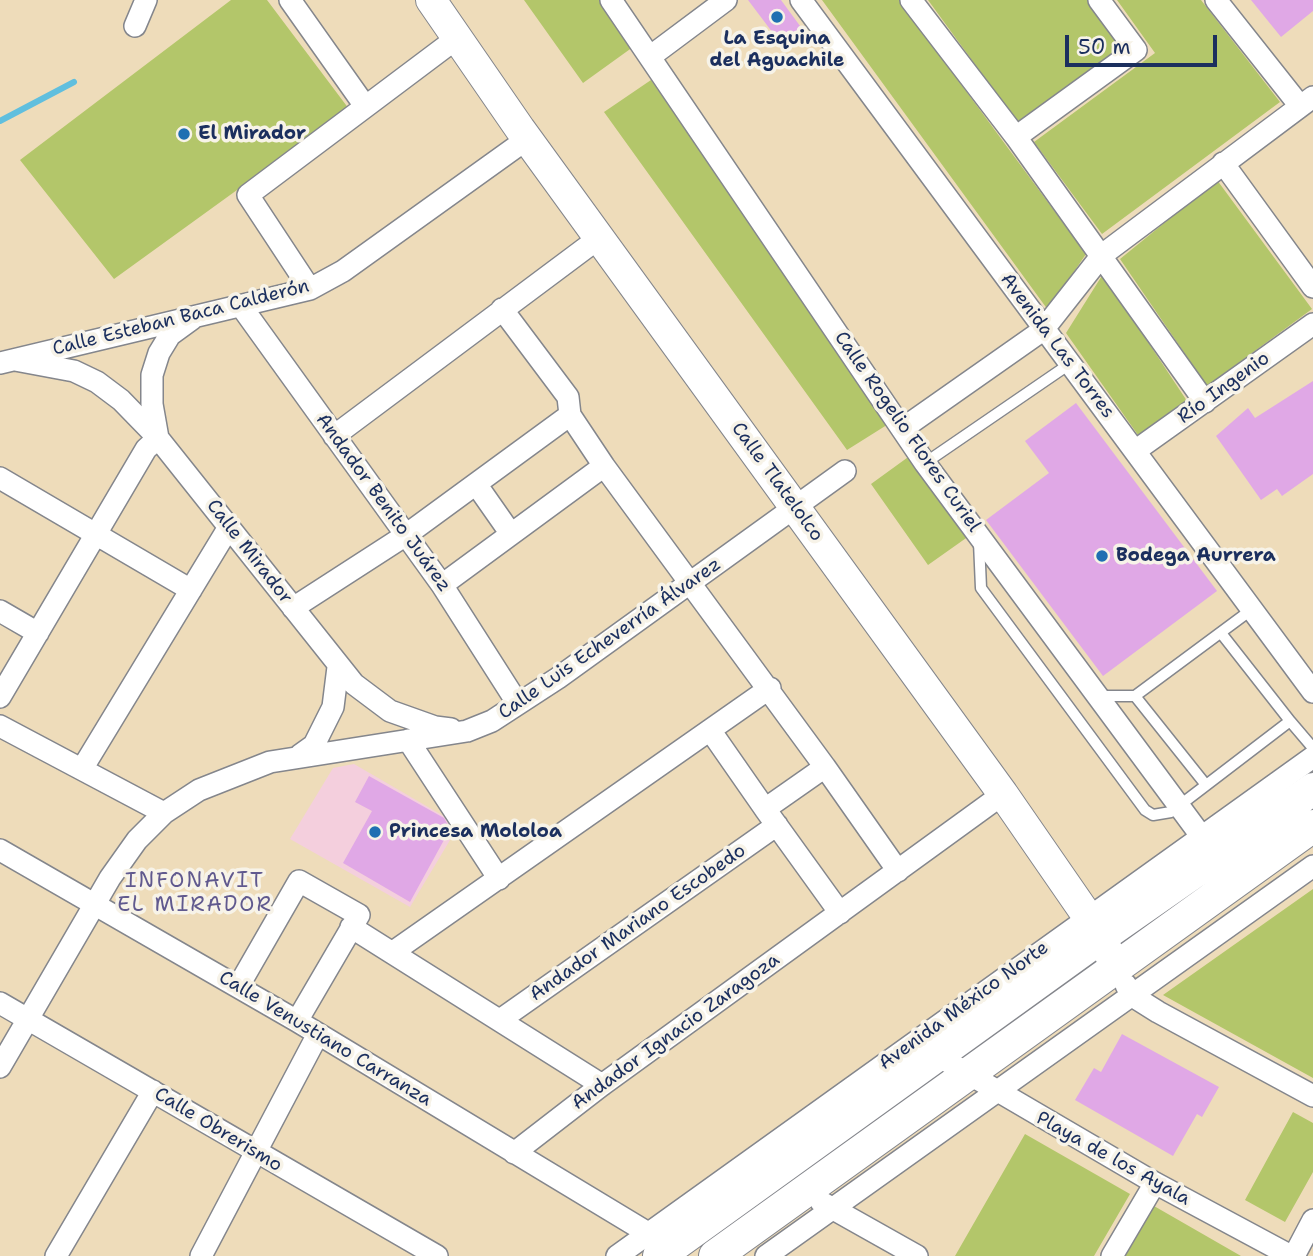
<!DOCTYPE html>
<meta charset="utf-8">
<style>
body{margin:0}
#map{position:relative;width:1313px;height:1256px;overflow:hidden;background:#eedcba;font-family:"Shantell Sans",sans-serif}
canvas{display:block}
.scale{position:absolute;left:1065px;top:35px;width:152px;height:32px;box-sizing:border-box;border:4px solid #1b2f5e;border-top:0;padding-left:9px;font-size:21px;line-height:24px;white-space:nowrap;color:#1b2f5e;-webkit-text-stroke:5px #f7f3e8;paint-order:stroke}
</style>
<div id="map">
<canvas width="1313" height="1256"></canvas>
<div class="scale">50 m</div>
</div>
<script>
const ctx = document.querySelector('canvas').getContext('2d');
ctx.lineJoin = 'round';
function paint(path, color) {
  ctx.fillStyle = color;
  ctx.fill(path, 'evenodd');
}
function shape(rows) {
  const path = new Path2D();
  for (const r of rows) {
    path.moveTo(r[0], r[1]);
    for (let i = 2; i < r.length; i += 2) path.lineTo(r[i], r[i + 1]);
  }
  return path;
}
function strokePath(path, color, width, dash) {
  ctx.strokeStyle = color;
  ctx.lineWidth = width;
  ctx.lineCap = dash ? 'butt' : 'round';
  ctx.setLineDash(dash || []);
  ctx.stroke(path);
}
function drawText(font, color, halo, rows, align = 'center') {
  ctx.font = font + ' "Shantell Sans",sans-serif';
  ctx.lineWidth = 7;
  ctx.setLineDash([]);
  ctx.textBaseline = 'middle';
  ctx.strokeStyle = halo;
  ctx.fillStyle = color;
  for (const [text, x, y, turn = 0] of rows) {
    ctx.save();
    ctx.translate(x, y);
    ctx.rotate((+turn || 0) * Math.PI / 180);
    ctx.textAlign = isNaN(turn) ? turn : align;
    if (halo) ctx.strokeText(text, 0, 0);
    ctx.fillText(text, 0, 0);
    ctx.restore();
  }
}
const built = shape([
 [354,764,459,825,410,907,290,839,333,768]
]);
const green = shape([
 [231,0,267,0,349,109,114,279,20,160],
 [524,0,600,0,633,47,583,83],
 [822,0,899,0,1086,254,1048,310],
 [928,0,1090,0,1123,47,1017,122],
 [1117,0,1201,0,1280,102,1102,234,1034,142,1155,53],
 [651,80,890,423,847,450,604,112],
 [1217,180,1312,309,1207,386,1120,259],
 [1103,274,1187,401,1138,435,1066,333],
 [911,455,969,536,928,565,871,484],
 [1313,889,1313,1078,1163,995],
 [1293,1112,1313,1123,1313,1172,1285,1222,1245,1200],
 [1025,1134,1130,1194,1094,1256,955,1256],
 [1154,1206,1241,1256,1125,1256]
]);
const stream = shape([
 [0,121,74,82]
]);
const building = shape([
 [748,0,781,0,803,30,782,45],
 [1251,0,1313,0,1313,11,1281,37],
 [1313,381,1313,474,1282,496,1277,489,1261,500,1216,436,1248,408,1255,418],
 [1076,403,1217,591,1103,676,986,520,1049,473,1025,441],
 [369,776,444,818,450,829,410,902,343,863,372,811,355,802],
 [1122,1034,1219,1087,1202,1117,1197,1114,1173,1156,1075,1100,1094,1068,1101,1072]
]);
const lane = shape([
 [925,463,1071,363],
 [979,542,981,588,1145,810,1153,815,1171,812,1290,721,1221,633],
 [1100,696,1135,696],
 [1290,721,1313,748],
 [1206,785,1135,696,1251,610]
]);
const street = shape([
 [290,0,365,106],
 [611,0,925,463,1216,856],
 [801,0,1313,692],
 [911,0,1016,137,1205,402],
 [1216,0,1300,106],
 [135,26,146,0],
 [651,56,726,0],
 [1016,137,1136,50,1099,0],
 [1223,163,1313,287],
 [310,289,248,195,457,38],
 [241,306,442,585,518,704],
 [502,309,568,397,570,415,604,466,825,767],
 [15,360,74,371,97,382,121,400,158,438,354,684,390,711,435,727,451,729],
 [0,363,310,289,343,271,527,139],
 [902,429,1043,330,1102,255,1313,97],
 [334,436,599,238],
 [158,438,152,404,152,375,159,353,170,335,192,319],
 [1135,451,1313,324],
 [0,478,191,590],
 [476,484,511,534],
 [442,585,604,466],
 [293,608,406,535,570,415],
 [0,611,38,633],
 [0,697,146,449,158,438],
 [0,726,164,813],
 [710,730,765,809],
 [408,740,499,879],
 [300,755,314,745,333,707,338,667],
 [82,769,229,527],
 [0,850,297,1021,648,1233],
 [840,913,765,809,825,767,898,871],
 [351,927,602,1085],
 [393,952,770,688],
 [1126,985,1131,995,1158,1012,1313,1096],
 [238,987,299,881,359,915,297,1021],
 [0,1003,437,1256],
 [500,1020,777,825],
 [938,1056,1155,1183,1291,1256],
 [0,1067,110,878,137,840,164,813,199,790,270,762,467,731,492,721,558,678,845,471],
 [514,1153,602,1085,1003,794],
 [821,1202,917,1256],
 [56,1256,153,1091],
 [201,1256,318,1034],
 [617,1256,1313,757],
 [766,1256,1313,866],
 [1112,1256,1155,1183],
 [1294,1256,1313,1220]
]);
const secondary = shape([
 [431,0,520,129,1003,794,1088,917,1117,967]
]);
const primary = shape([
 [659,1256,1101,937,1313,789],
 [715,1256,1313,826]
]);
const markers = [
 [777,17,7,"#1f6fb2"],
 [184,134,7,"#1f6fb2"],
 [1102,556,7,"#1f6fb2"],
 [375,832,7,"#1f6fb2"]
];
const poiNames = [
 ["La Esquina",777,39,"center"],
 ["del Aguachile",777,61,"center"],
 ["El Mirador",198,134],
 ["Bodega Aurrera",1116,556],
 ["Princesa Mololoa",389,832]
];
const streetNames = [
 ["Calle Esteban Baca Calderón",181,318,-14],
 ["Avenida Las Torres",1057,346,53],
 ["Río Ingenio",1224,388,-36],
 ["Calle Rogelio Flores Curiel",907,432,55],
 ["Calle Tlatelolco",777,482,54],
 ["Andador Benito Juárez",383,503,54],
 ["Calle Mirador",249,552,52],
 ["Calle Luis Echeverría Álvarez",610,639,-35],
 ["Andador Mariano Escobedo",638,923,-35],
 ["Avenida México Norte",964,1006,-36],
 ["Andador Ignacio Zaragoza",676,1032,-36],
 ["Calle Venustiano Carranza",325,1039,31],
 ["Calle Obrerismo",218,1130,31],
 ["Playa de los Ayala",1113,1159,29]
];
const neighbourhoodNames = [
 ["INFONAVIT",195,882],
 ["EL MIRADOR",195,906]
];
paint(built, '#f4cfdd');
paint(green, '#b3c66a');
strokePath(stream, '#60bfde', 6);
paint(building, '#e0a8e6');
strokePath(lane, '#84868c', 13);
strokePath(street, '#84868c', 24);
strokePath(secondary, '#84868c', 32);
strokePath(primary, '#84868c', 34);
strokePath(lane, '#fff', 10);
strokePath(street, '#fff', 21);
strokePath(secondary, '#fff', 30);
strokePath(primary, '#fff', 32);
for (const [x, y, r, color] of markers) {
  const dot = new Path2D();
  dot.arc(x, y, r, 0, 2 * Math.PI);
  ctx.fillStyle = color;
  ctx.fill(dot);
  strokePath(dot, '#f7f3e8', 2.5);
}
drawText('bold 19px', '#1b2f5e', '#f7f3e8', poiNames, 'left');
drawText('19px', '#1b2f5e', '#f7f3e8', streetNames);
ctx.letterSpacing = '2px';
drawText('21px', '#60598e', '#f7f3e8', neighbourhoodNames);
ctx.letterSpacing = '0px';
</script>
